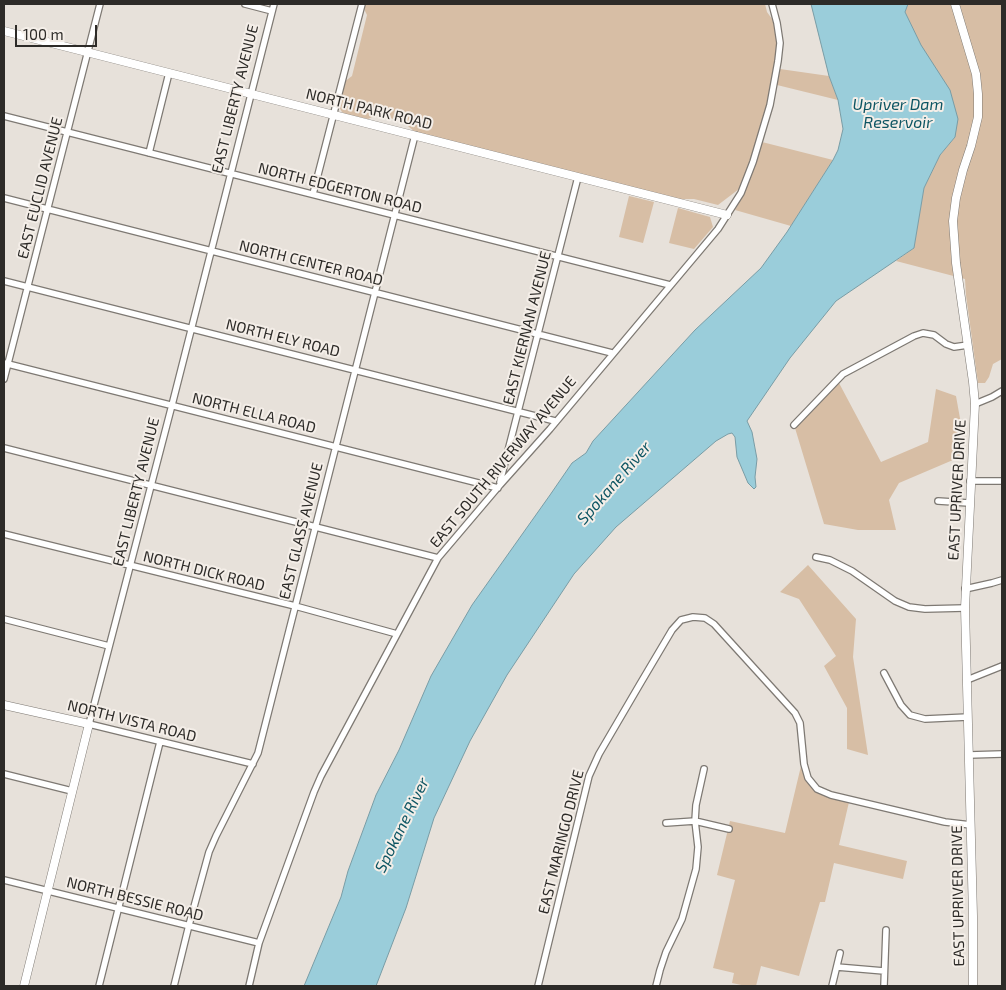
<!DOCTYPE html>
<style>
body{margin:0}
#map{position:relative;width:1006px;height:990px;overflow:hidden;background:#e7e1da;font-family:"Exo 2",sans-serif}
canvas{display:block}
.frame{position:absolute;inset:0;border:5px solid #2d2b28;pointer-events:none}
.scale{position:absolute;left:15px;top:25px;width:82px;height:22px;box-sizing:border-box;border:2px solid #2d2b28;border-top:0;padding-left:6px;font-size:15px;line-height:18px;white-space:nowrap;color:#2d2b28;-webkit-text-stroke:4px #f4eee8;paint-order:stroke}
</style>
<div id="map">
<canvas width="1006" height="990"></canvas>
<div class="frame"></div>
<div class="scale">100 m</div>
</div>
<script>
const ctx = document.querySelector('canvas').getContext('2d');
ctx.lineJoin = 'round';
function paint(path, color) {
  ctx.fillStyle = color;
  ctx.fill(path, 'evenodd');
}
function shape(rows) {
  const path = new Path2D();
  for (const r of rows) {
    path.moveTo(r[0], r[1]);
    for (let i = 2; i < r.length; i += 2) path.lineTo(r[i], r[i + 1]);
  }
  return path;
}
function strokePath(path, color, width, dash) {
  ctx.strokeStyle = color;
  ctx.lineWidth = width;
  ctx.lineCap = dash ? 'butt' : 'round';
  ctx.setLineDash(dash || []);
  ctx.stroke(path);
}
function drawText(font, color, halo, rows, align = 'center') {
  ctx.font = font + ' "Exo 2",sans-serif';
  ctx.lineWidth = 4;
  ctx.setLineDash([]);
  ctx.textBaseline = 'middle';
  ctx.strokeStyle = halo;
  ctx.fillStyle = color;
  for (const [text, x, y, turn = 0] of rows) {
    ctx.save();
    ctx.translate(x, y);
    ctx.rotate((+turn || 0) * Math.PI / 180);
    ctx.textAlign = isNaN(turn) ? turn : align;
    if (halo) ctx.strokeText(text, 0, 0);
    ctx.fillText(text, 0, 0);
    ctx.restore();
  }
}
const green = shape([
 [364,4,765,4,767,12,772,19,775,28,777,43,776,61,767,104,751,159,739,189,718,205,694,199,678,199,415,132,402,121,376,115,368,119,345,114,342,112,338,105,344,82,352,76,367,15,363,7],
 [908,4,1002,4,1002,359,993,364,989,377,985,383,978,383,966,295,965,279,896,261,914,248,924,188,940,155,955,137,921,46,905,12],
 [780,69,829,76,838,100,777,85],
 [762,142,833,160,791,226,735,210,745,192],
 [629,196,654,202,643,243,619,237],
 [678,208,710,217,713,227,694,249,669,243],
 [839,383,881,462,928,442,936,389,956,396,961,424,960,457,899,483,889,500,896,530,858,530,824,524,795,428],
 [808,565,856,619,853,657,868,755,847,749,847,708,824,666,836,656,799,599,780,592],
 [801,766,806,781,814,790,828,797,849,802,839,845,907,861,903,879,834,863,825,902,820,902,799,976,761,966,756,986,746,986,732,983,734,973,713,968,735,880,717,875,730,821,785,833]
]);
const water = shape([
 [811,4,908,4,905,12,921,45,950,90,958,119,955,137,940,155,924,188,914,248,836,301,790,358,747,421,752,432,757,459,755,477,756,487,754,489,748,483,737,457,735,437,732,433,728,434,716,441,616,527,574,574,507,675,470,741,434,818,406,908,376,986,304,986,341,897,348,871,376,795,399,750,431,676,472,605,550,495,572,463,586,453,593,441,695,330,761,268,787,232,833,160,838,150,843,129,838,100,829,76,811,4]
]);
const street = shape([
 [245,4,272,11],
 [4,116,670,285],
 [149,153,169,73],
 [313,194,362,4],
 [4,198,612,353],
 [4,281,555,421],
 [4,363,498,488],
 [4,379,100,4],
 [975,404,992,397,1002,391],
 [794,425,843,374,914,336,923,333,934,335,946,344,954,347,968,345],
 [4,448,438,558],
 [970,481,1002,481],
 [500,482,578,177],
 [938,501,969,503],
 [4,534,295,606,397,634],
 [816,557,830,560,852,571,895,601,909,607,925,609,965,608],
 [965,589,992,583,1002,580],
 [4,619,109,646],
 [884,673,901,705,910,715,925,719,968,717],
 [967,680,1002,666],
 [969,755,1002,754],
 [253,764,89,724,172,405,274,4],
 [4,774,72,791],
 [666,823,695,821,729,829],
 [4,880,259,943],
 [837,967,884,971],
 [99,986,160,742],
 [174,986,189,925,209,852,216,836,258,753,415,135],
 [249,986,259,943,314,792,321,776,438,558,500,485,550,429,718,229,741,193,753,162,770,105,778,61,780,43,777,23,772,4],
 [538,986,589,776,599,754,640,684,672,630,681,620,693,617,705,618,714,624,795,713,800,723,804,764,808,778,817,789,831,795,945,822,971,825],
 [656,986,660,970,666,952,682,919,696,869,698,847,695,821,696,805,704,769],
 [832,986,840,953],
 [884,986,886,930]
]);
const secondary = shape([
 [955,4,976,74,978,94,978,117,971,146,963,170,956,198,953,221,956,263,973,382,975,404,965,608,973,916,973,986],
 [4,31,727,215],
 [4,705,89,724,24,986]
]);
const streetNames = [
 ["EAST LIBERTY AVENUE",235,99,-76],
 ["NORTH PARK ROAD",369,109,14],
 ["EAST EUCLID AVENUE",40,188,-76],
 ["NORTH EDGERTON ROAD",340,188,14],
 ["NORTH CENTER ROAD",311,263,14],
 ["EAST KIERNAN AVENUE",527,328,-76],
 ["NORTH ELY ROAD",283,338,14],
 ["NORTH ELLA ROAD",254,413,14],
 ["EAST SOUTH RIVERWAY AVENUE",503,462,-50],
 ["EAST UPRIVER DRIVE",957,490,-87],
 ["EAST LIBERTY AVENUE",136,492,-76],
 ["EAST GLASS AVENUE",301,531,-76],
 ["NORTH DICK ROAD",204,571,14],
 ["NORTH VISTA ROAD",132,721,14],
 ["EAST MARINGO DRIVE",561,842,-76],
 ["EAST UPRIVER DRIVE",958,896,-91],
 ["NORTH BESSIE ROAD",135,899,14]
];
const waterNames = [
 ["Upriver Dam",898,105],
 ["Reservoir",898,123],
 ["Spokane River",614,483,-49],
 ["Spokane River",402,825,-64]
];
paint(green, '#d7bea5');
paint(water, '#9acdda');
strokePath(water, '#799ca5', 1);
strokePath(street, '#7e7973', 8);
strokePath(secondary, '#7e7973', 9);
strokePath(street, '#fff', 5.5);
strokePath(secondary, '#fff', 8);
drawText('15px', '#2d2b28', '#f4eee8', streetNames);
drawText('italic 16px', '#0d5563', '#f4eee8', waterNames);
</script>
